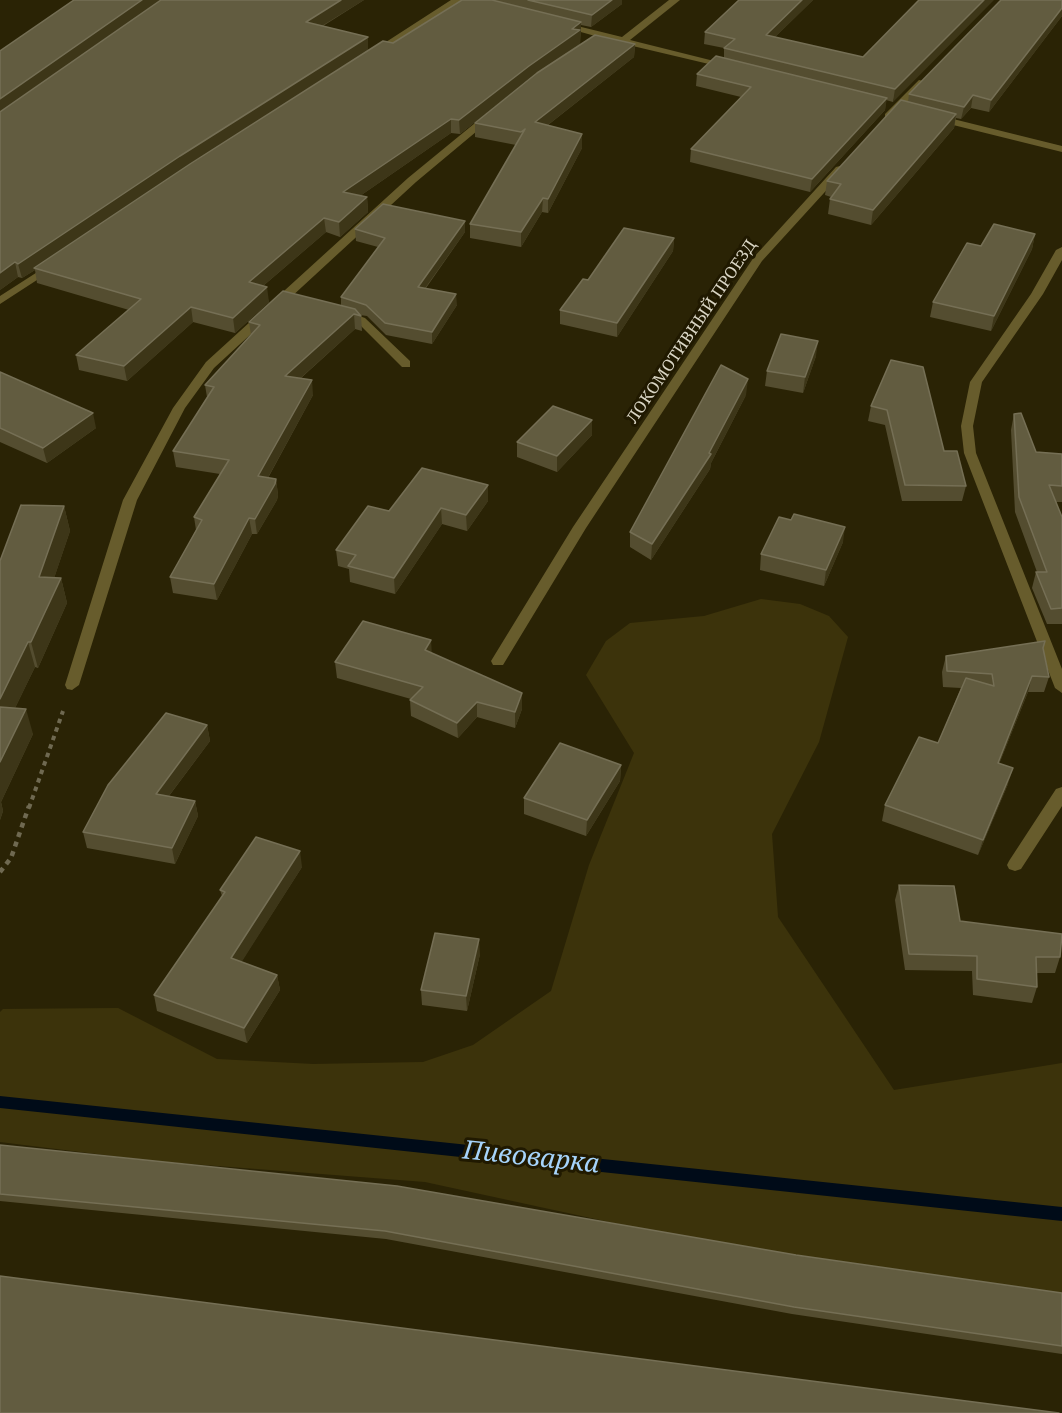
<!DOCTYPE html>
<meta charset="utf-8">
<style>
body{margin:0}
canvas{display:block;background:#2a2305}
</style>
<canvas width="1062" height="1413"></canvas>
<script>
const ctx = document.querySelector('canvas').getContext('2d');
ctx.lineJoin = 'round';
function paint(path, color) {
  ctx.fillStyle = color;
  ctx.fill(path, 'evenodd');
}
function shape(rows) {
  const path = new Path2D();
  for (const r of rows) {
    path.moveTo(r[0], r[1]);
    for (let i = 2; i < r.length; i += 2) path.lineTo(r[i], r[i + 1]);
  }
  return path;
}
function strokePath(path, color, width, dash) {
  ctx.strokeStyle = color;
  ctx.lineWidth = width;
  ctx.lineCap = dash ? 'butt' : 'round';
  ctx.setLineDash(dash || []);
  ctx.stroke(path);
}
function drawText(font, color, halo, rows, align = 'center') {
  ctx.font = font + ' "Noto Serif",serif';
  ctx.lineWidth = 6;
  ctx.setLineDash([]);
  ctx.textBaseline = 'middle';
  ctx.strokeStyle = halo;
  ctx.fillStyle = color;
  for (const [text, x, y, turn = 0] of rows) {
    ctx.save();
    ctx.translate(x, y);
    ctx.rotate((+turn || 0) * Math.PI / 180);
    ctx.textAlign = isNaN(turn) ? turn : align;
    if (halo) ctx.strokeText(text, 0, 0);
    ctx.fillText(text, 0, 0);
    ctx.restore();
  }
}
const green = shape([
 [761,599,800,604,829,616,848,637,819,742,772,834,778,917,894,1090,1062,1063,1062,1300,821,1268,425,1182,153,1161,0,1142,0,1012,3,1009,118,1008,217,1059,313,1064,423,1062,473,1045,551,991,589,865,634,753,586,675,606,641,630,623,704,616]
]);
const stream = shape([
 [0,1096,1062,1207,1062,1221,0,1108,0,1096]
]);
const pathFar1 = shape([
 [29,808,63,711]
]);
const path = shape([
 [0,872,11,858,29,806]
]);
const lane = shape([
 [342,310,365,318,410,361,410,367,402,367,357,322,338,316,338,312,342,310]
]);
const street = shape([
 [451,0,462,0,377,55,369,53,451,0],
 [669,0,680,0,630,40,730,65,730,69,620,43,556,25,561,22,622,37,669,0],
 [919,80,927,82,893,118,885,118,885,114,919,80],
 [486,114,495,116,416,182,214,368,185,408,137,500,79,685,72,690,67,689,65,685,123,500,173,408,206,362,408,178,486,114],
 [937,115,1062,146,1062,152,933,120,932,118,937,115],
 [840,166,845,169,844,171,762,261,586,528,503,665,493,665,491,661,573,527,754,257,836,167,840,166],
 [1062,247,1062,260,1043,294,982,382,973,426,976,453,1062,669,1062,693,1055,688,964,453,961,426,970,382,1031,294,1056,250,1062,247],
 [53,262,59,265,57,267,0,304,0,296,53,262],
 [1062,787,1062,806,1021,869,1015,871,1009,869,1007,865,1009,861,1056,789,1062,787]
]);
const wall = shape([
 [74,0,364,0,323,26,368,37,368,50,393,43,462,0,622,0,622,4,591,27,581,25,580,44,529,79,460,134,451,133,360,196,367,197,368,212,340,237,326,232,263,286,269,302,235,333,193,322,127,381,79,370,76,355,129,310,37,283,35,270,22,278,18,277,0,290],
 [739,0,813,0,775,37,863,57,919,0,893,102,886,100,885,110,810,192,690,162,691,149,741,97,696,86,697,74,724,58,724,48,704,44,705,32],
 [1062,0,1062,16,989,112,971,108,961,119,956,118,954,128,871,225,828,214,830,199,831,197,825,195,827,181,908,102,909,94],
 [635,44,634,57,548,125,582,148,548,213,542,212,521,247,470,238,470,224,516,145,475,137,475,123],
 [465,221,465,232,426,288,457,305,432,344,386,335,367,316,360,315,361,316,362,331,355,329,301,378,313,395,268,478,276,479,278,495,277,500,257,534,252,534,217,600,173,593,170,577,196,530,194,517,220,474,176,467,173,451,207,397,205,385,251,335,249,322,341,306,341,297,378,247,356,241,355,229],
 [1035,234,1032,249,991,331,930,317,933,302],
 [674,238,673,251,617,337,560,324,560,310,588,280],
 [816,356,803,393,765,386,767,371],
 [891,360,944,451,966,486,962,501,902,501,885,425,868,421,871,406],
 [0,372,96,428,47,463,0,442],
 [746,395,711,463,710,469,651,560,630,547,630,532],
 [1014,414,1036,452,1062,454,1062,502,1056,502,1062,517,1062,624,1047,624,1032,588,1036,572,1037,572,1015,512,1011,430],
 [592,420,592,435,557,472,517,457,517,442],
 [488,485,488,501,467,531,442,524,395,594,350,582,349,569,338,566,336,550,389,511],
 [64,506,70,531,54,578,61,578,67,603,38,668,35,667,15,708,33,734,1,802,3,811,0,820,0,561],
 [843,542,824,586,760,570,761,554],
 [1043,648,1049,677,1044,692,1028,692,999,764,1008,784,978,855,882,821,885,805,938,743,961,688,943,687,942,672,946,656],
 [432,654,522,709,515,728,477,717,458,738,411,716,410,700,411,699,337,678,335,662],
 [207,725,210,741,169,796,195,801,198,816,175,864,87,848,83,832],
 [621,765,620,781,586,836,524,814,524,798],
 [302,867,241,962,277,975,280,990,247,1043,157,1011,154,995,222,896,220,890],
 [899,885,960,921,1060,957,1055,973,1037,973,1037,987,1032,1003,973,995,972,971,905,970,895,900],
 [480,954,467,1011,422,1005,421,990],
 [0,1145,1062,1293,1062,1354,792,1314,386,1239,0,1201]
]);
const shadedWall = shape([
 [142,0,163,0,0,115,0,99],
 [341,0,364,0,307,35,306,22],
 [612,0,622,0,622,4,591,27,592,15],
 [802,0,813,0,765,47,766,35],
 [984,0,994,0,893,102,895,89],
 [1062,8,1062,16,989,112,991,100],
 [581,22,581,35,580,36,580,44,529,79,460,134,459,120],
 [368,37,368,50,34,268,35,270,22,278,18,264,180,156],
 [635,44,634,57,535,135,535,122],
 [973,95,971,108,961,119,964,107],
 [887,98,885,110,810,192,812,179],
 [956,114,954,128,871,225,873,210],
 [451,119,451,133,344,207,343,192],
 [582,134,582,148,548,213,548,199],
 [367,197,368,212,340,237,339,222],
 [543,198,542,212,521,247,521,232],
 [324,218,326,232,250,297,249,282],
 [465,221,465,232,418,298,418,287],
 [1035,234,1032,249,991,331,994,316],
 [674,238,673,251,617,337,617,323],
 [15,262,18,277,0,290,0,273],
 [267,287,269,302,235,333,233,318],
 [456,294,457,305,432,344,432,332],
 [191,307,193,322,127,381,124,366],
 [354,314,355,329,286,391,285,376],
 [818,341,816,356,803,393,805,377],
 [748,379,746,395,711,463,710,469,651,560,652,544,709,453],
 [312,380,313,395,260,492,258,476],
 [93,413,96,428,47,463,43,448],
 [592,420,592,435,557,472,557,456],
 [276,479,278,495,277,500,257,534,255,519],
 [488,485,488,501,467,531,466,515],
 [64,506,70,531,46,602,39,577],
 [441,508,442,524,395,594,394,578],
 [249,518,252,534,217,600,214,584],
 [845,527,843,542,824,586,826,570],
 [61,578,67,603,38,668,31,642],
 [431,640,432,656,425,650],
 [28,642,35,667,4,731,0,718,0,699],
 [1032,676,1028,692,993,779,998,763],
 [522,693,522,709,515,728,515,712],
 [477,702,477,717,458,738,457,723],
 [26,709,33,734,1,802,3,811,0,820,0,762],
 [207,725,210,741,159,809,156,794],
 [621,765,620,781,586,836,587,820],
 [1013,768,1008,784,978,855,983,840],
 [195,801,198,816,175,864,172,848],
 [300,851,302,867,234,974,231,958],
 [479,939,480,954,467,1011,466,996],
 [277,975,280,990,247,1043,244,1028]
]);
const building = shape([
 [74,0,142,0,0,99,0,51,74,0],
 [161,0,341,0,306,22,368,37,180,156,18,264,15,262,0,273,0,112,161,0],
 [462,0,492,0,581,22,572,29,580,30,529,66,459,120,451,119,343,192,367,197,339,222,324,218,249,282,267,287,233,318,191,307,124,366,76,355,141,299,34,268,190,164,383,41,393,43,462,0],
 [528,0,612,0,592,15,528,0],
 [739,0,802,0,766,35,863,57,919,0,984,0,895,89,724,48,735,39,705,32,739,0],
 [1001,0,1062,0,1062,8,991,100,973,95,964,107,909,94,1001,0],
 [595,35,635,44,535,122,582,134,548,199,543,198,521,232,470,224,525,129,521,132,475,123,537,73,595,35],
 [716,56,887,98,812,179,691,149,751,87,697,74,716,56],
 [901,100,956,114,873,210,830,199,841,184,827,181,901,100],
 [383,204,465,221,418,287,456,294,432,332,385,323,366,305,341,297,385,238,355,229,383,204],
 [994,224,1035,234,994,316,933,302,967,243,981,246,994,224],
 [624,228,674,238,617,323,560,310,583,279,588,280,624,228],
 [283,291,355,309,361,316,354,314,285,376,312,380,258,476,276,479,275,484,255,519,249,518,214,584,170,577,202,520,194,517,229,460,173,451,214,387,205,385,260,325,249,322,283,291],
 [781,334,818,341,805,377,767,371,781,334],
 [891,360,923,367,944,451,957,451,966,486,905,485,887,410,871,406,891,360],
 [721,365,748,379,709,453,711,454,652,544,630,532,721,365],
 [0,372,93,413,43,448,0,428,0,372],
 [553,406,592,420,557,456,517,442,553,406],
 [1021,413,1036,452,1062,454,1062,486,1049,485,1062,517,1062,608,1051,609,1036,572,1047,572,1019,497,1014,414,1021,413],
 [422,468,488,485,466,515,441,508,394,578,348,566,356,555,336,550,368,506,389,511,422,468],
 [21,505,64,506,39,577,61,578,31,642,28,642,0,699,0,561,21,505],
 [794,514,845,527,826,570,761,554,779,517,791,520,794,514],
 [363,621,431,640,425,650,522,693,515,712,477,702,457,723,410,700,423,687,335,662,363,621],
 [1045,641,1043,648,1049,677,1032,676,998,763,1013,768,983,840,885,805,919,737,938,743,966,678,994,686,992,674,947,671,946,656,1045,641],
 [0,707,26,709,0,762,0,707],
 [166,713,207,725,156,794,195,801,172,848,83,832,108,785,166,713],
 [560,743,621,765,587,820,524,798,560,743],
 [256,837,300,851,231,958,277,975,244,1028,154,995,225,892,220,890,256,837],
 [899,885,954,886,960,921,1062,934,1060,957,1036,957,1037,987,977,979,977,956,909,954,899,885],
 [435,933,479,939,466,996,421,990,435,933],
 [0,1145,397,1186,796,1255,1062,1293,1062,1346,794,1307,385,1231,0,1194,0,1145],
 [0,1276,1059,1413,0,1413,0,1276]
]);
const farStreetnames = [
 ["ЛОКОМОТИВНЫЙ ПРОЕЗД",692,332,-56]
];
const nearWaternames = [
 ["Пивоварка",531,1158,6]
];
paint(green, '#3c330b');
paint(stream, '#000b18');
strokePath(pathFar1, '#6f6951', 4, [4.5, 4.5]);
strokePath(path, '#6f6951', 4.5, [5, 5]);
paint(lane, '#675c2c');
paint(street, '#675c2c');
paint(wall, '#544d30');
paint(shadedWall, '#3d3618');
paint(building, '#625c40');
strokePath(building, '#756f55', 1.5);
drawText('16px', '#d9d5c4', '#201900', farStreetnames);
drawText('italic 26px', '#a6d4fb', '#201900', nearWaternames);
</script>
